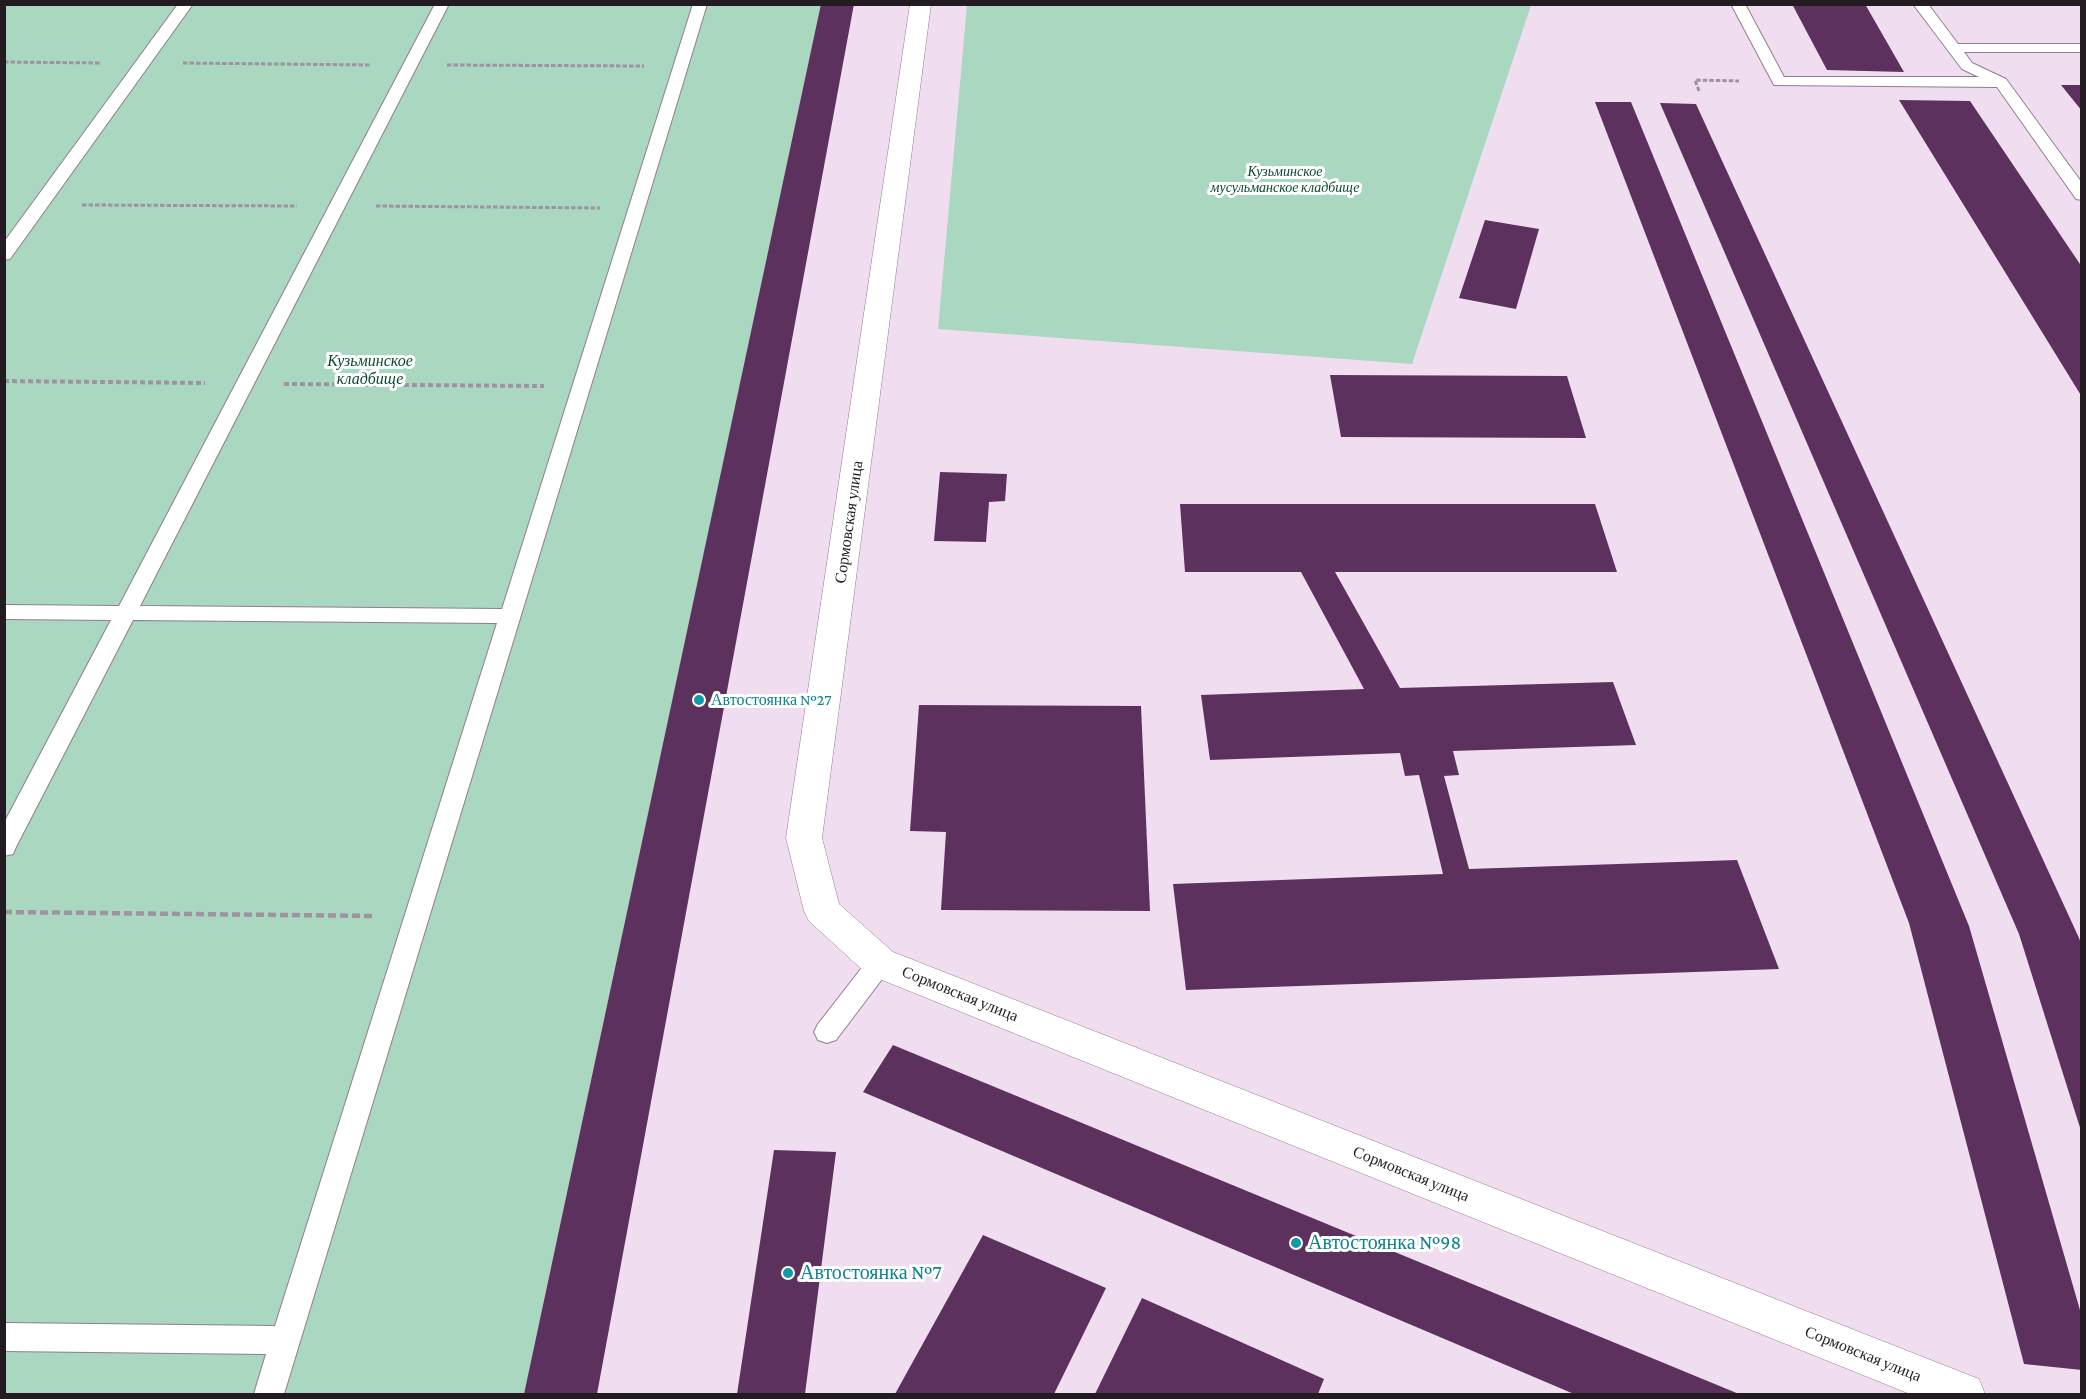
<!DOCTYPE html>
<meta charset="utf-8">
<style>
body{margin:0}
#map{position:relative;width:2086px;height:1399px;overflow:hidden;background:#f0def0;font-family:"Crimson Pro",serif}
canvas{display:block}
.frame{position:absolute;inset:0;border:6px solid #221c22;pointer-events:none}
</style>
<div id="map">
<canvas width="2086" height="1399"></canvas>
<div class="frame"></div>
</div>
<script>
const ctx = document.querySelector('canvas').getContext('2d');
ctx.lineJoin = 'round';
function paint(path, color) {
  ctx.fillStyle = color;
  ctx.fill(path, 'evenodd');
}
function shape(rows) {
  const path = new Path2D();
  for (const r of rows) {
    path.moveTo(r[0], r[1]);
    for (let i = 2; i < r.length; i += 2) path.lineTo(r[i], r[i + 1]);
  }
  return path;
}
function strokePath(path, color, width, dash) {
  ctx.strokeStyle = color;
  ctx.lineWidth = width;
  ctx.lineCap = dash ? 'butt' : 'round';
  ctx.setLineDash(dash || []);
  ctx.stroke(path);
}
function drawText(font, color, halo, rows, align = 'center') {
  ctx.font = font + ' "Crimson Pro",serif';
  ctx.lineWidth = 6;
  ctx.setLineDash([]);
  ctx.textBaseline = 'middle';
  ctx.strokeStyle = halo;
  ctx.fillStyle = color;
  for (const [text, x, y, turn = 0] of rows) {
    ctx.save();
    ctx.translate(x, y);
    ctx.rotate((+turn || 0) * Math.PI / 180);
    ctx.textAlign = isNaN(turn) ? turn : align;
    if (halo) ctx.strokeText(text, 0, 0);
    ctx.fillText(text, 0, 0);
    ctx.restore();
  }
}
const green = shape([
 [5,5,821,5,524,1394,5,1394],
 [967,5,1531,5,1412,364,938,329]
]);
const building = shape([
 [821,4,854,4,597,1394,524,1394],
 [1792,4,1865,4,1904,72,1827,70],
 [2061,85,2082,85,2082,111],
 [1899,100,1970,101,2082,267,2082,397],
 [1595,102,1631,102,1969,926,2082,1317,2082,1370,2024,1364,1909,923],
 [1660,103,1696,104,2079,938,2082,946,2082,1134,2019,934],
 [1485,220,1539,229,1516,309,1459,298],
 [1330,375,1567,376,1586,438,1341,437],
 [940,472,1007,474,1005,501,989,502,986,542,934,541],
 [1180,504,1595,504,1617,572,1335,572,1400,688,1613,682,1636,745,1453,751,1459,775,1444,776,1469,869,1737,860,1779,969,1186,990,1173,884,1443,874,1419,775,1405,776,1400,753,1210,760,1201,695,1364,689,1301,572,1185,572],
 [919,705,1141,706,1150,911,941,910,946,832,910,831],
 [893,1045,1739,1394,1574,1394,863,1092],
 [774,1150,836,1152,805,1394,737,1394],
 [983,1235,1106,1288,1054,1394,895,1394],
 [1142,1298,1324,1379,1318,1394,1095,1394]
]);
const pathFar2 = shape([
 [4,62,101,63],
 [183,63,371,65],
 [447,65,644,66],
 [1699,91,1695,80,1739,81],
 [82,205,297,206],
 [376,206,600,208]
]);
const pathFar1 = shape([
 [4,381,205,383],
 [284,384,544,386]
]);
const path = shape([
 [4,912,375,916]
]);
const lane = shape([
 [178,4,193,4,10,259,4,260,4,242,178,4],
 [435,4,449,4,140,606,502,609,693,4,707,4,284,1394,254,1394,266,1354,4,1351,4,1323,275,1326,497,623,133,620,16,847,13,854,4,856,4,823,111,620,4,619,4,605,119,606,435,4],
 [1731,4,1745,4,1784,77,1979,77,1962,69,1913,4,1928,4,1958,44,2082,44,2082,52,1964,52,1972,63,2006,79,2082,183,2082,200,2076,199,1997,87,1774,85,1731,4],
 [880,953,889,956,893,963,889,970,836,1040,827,1043,818,1040,814,1032,818,1024,871,956,880,953]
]);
const secondary = shape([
 [910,4,931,4,822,838,839,904,893,952,1979,1379,1985,1394,1910,1394,867,974,809,921,804,911,786,838,910,4]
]);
const markers = [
 [699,700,6,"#0f9aa8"],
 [1296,1243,6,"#0f9aa8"],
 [788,1273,6,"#0f9aa8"]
];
const farParknames = [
 ["Кузьминское",1285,172],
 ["мусульманское кладбище",1285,188]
];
const parkNames = [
 ["Кузьминское",370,361],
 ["кладбище",370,379]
];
const streetNames = [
 ["Сормовская улица",849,522,-82],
 ["Сормовская улица",960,994,22],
 ["Сормовская улица",1411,1174,22],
 ["Сормовская улица",1863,1354,22]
];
const cultureNames = [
 ["Автостоянка №27",711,700]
];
const nearCulturenames = [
 ["Автостоянка №98",1308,1243],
 ["Автостоянка №7",800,1273]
];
paint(green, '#a9d7c0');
paint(building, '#5c315d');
strokePath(lane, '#8e7e8e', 2);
strokePath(secondary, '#8e7e8e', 1);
strokePath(pathFar2, '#a093a0', 3, [4.5, 2]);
strokePath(pathFar1, '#a093a0', 4, [5, 3]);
strokePath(path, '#a093a0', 4.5, [8, 4]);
paint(lane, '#fff');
paint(secondary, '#fff');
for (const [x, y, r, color] of markers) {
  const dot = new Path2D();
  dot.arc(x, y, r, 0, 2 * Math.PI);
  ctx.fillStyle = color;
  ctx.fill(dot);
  strokePath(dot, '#fff', 2);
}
drawText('italic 14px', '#0b4832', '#fff', farParknames);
drawText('italic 16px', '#0b4832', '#fff', parkNames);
drawText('16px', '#221c22', '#fff', streetNames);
drawText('16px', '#0d838f', '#fff', cultureNames, 'left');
drawText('20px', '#0d838f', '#fff', nearCulturenames, 'left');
</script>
